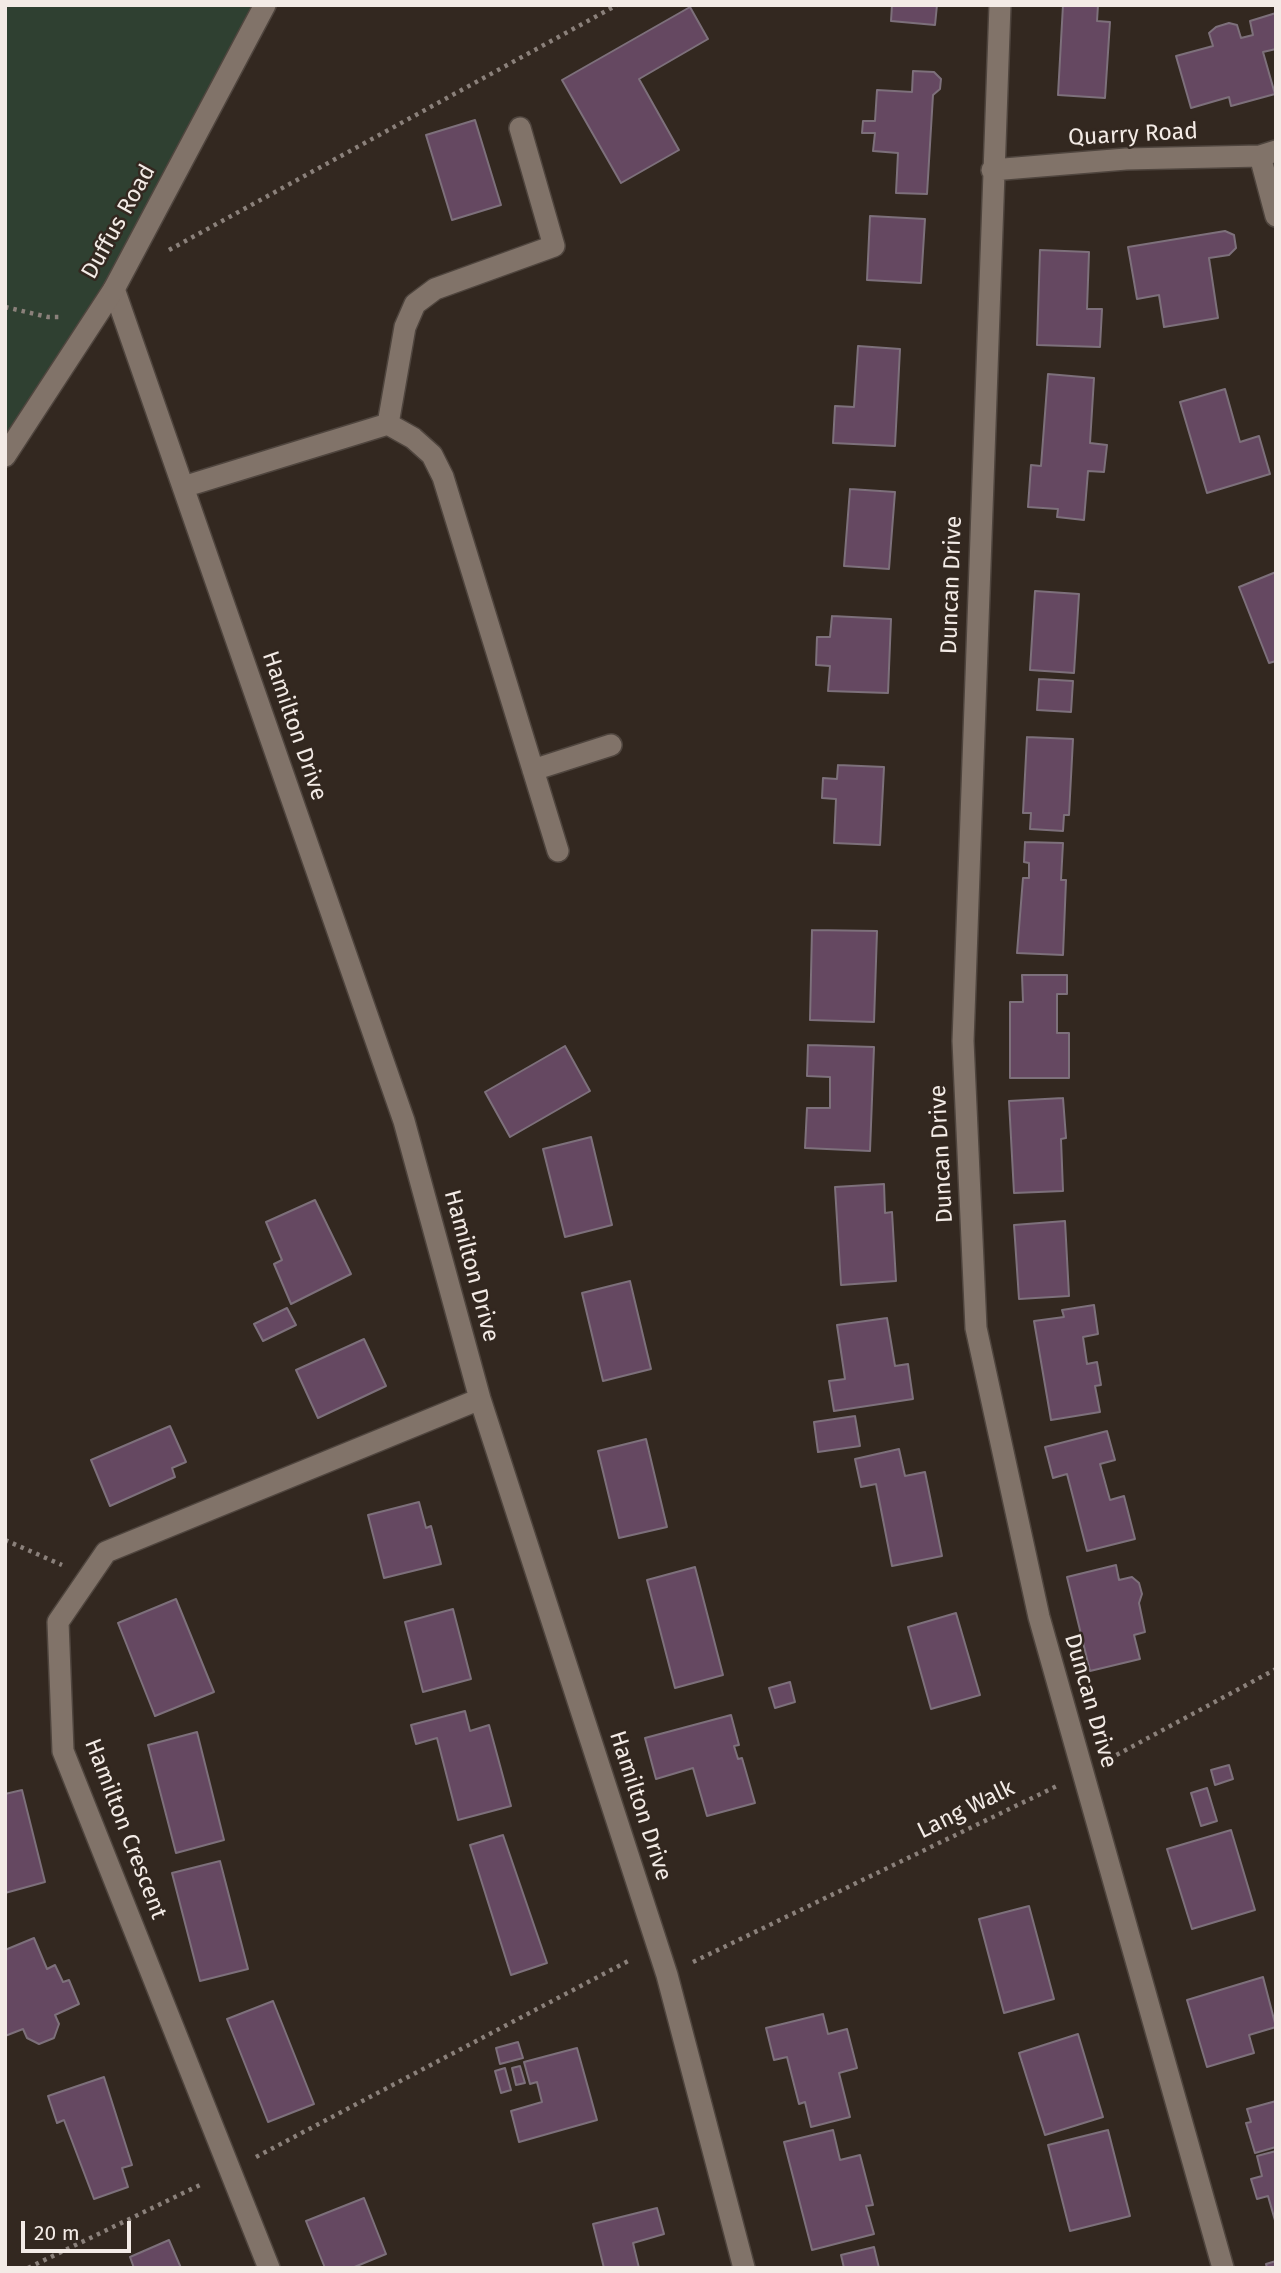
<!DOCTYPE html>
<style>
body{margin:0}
#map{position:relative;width:1281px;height:2273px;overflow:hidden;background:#332820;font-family:"Fira Sans",sans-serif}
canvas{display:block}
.frame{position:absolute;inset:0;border:7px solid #f3ebe6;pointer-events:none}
.scale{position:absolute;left:21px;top:2221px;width:110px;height:32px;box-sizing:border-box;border:4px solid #f3ebe6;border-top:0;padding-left:9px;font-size:21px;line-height:24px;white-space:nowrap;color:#f3ebe6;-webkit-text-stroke:5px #332820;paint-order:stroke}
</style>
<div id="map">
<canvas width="1281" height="2273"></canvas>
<div class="frame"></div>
<div class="scale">20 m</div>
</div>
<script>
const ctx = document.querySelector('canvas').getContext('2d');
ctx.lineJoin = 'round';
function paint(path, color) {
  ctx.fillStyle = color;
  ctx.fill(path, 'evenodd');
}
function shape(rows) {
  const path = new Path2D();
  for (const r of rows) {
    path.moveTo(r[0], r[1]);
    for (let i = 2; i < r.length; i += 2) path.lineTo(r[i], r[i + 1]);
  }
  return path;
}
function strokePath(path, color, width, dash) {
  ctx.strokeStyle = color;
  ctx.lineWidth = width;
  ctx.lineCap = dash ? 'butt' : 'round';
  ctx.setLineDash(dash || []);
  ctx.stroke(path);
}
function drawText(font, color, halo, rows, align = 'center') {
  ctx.font = font + ' "Fira Sans",sans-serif';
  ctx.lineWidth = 5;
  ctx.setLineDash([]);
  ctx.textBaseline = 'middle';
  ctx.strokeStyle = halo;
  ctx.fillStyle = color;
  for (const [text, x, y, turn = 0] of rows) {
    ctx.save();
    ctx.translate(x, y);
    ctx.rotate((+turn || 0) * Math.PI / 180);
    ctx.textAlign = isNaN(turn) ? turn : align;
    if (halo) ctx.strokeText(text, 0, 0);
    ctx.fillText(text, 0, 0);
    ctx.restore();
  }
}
const green = shape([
 [5,5,265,5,213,104,5,456]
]);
const building = shape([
 [892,5,937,5,935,25,891,21,892,5],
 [1063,5,1098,5,1097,21,1110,22,1105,98,1058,95,1063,5],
 [690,7,708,39,639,79,679,150,621,183,562,80,690,7],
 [1276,13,1276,49,1263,52,1275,94,1231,106,1229,97,1191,108,1176,56,1213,46,1209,33,1216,27,1229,23,1237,25,1241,38,1253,35,1250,21,1276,13],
 [913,71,934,72,941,79,940,89,933,95,927,194,896,193,898,153,873,151,875,133,862,133,863,121,875,121,877,90,912,92,913,71],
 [475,120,501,205,452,220,426,135,475,120],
 [870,216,925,219,921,283,867,280,870,216],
 [1225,231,1234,235,1236,248,1229,255,1209,258,1218,318,1164,327,1159,295,1137,299,1128,247,1225,231],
 [1040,250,1089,252,1087,309,1102,309,1100,347,1037,345,1040,250],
 [858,346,900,349,895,446,833,443,835,406,854,407,858,346],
 [1048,374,1094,378,1090,443,1107,445,1104,472,1088,471,1084,520,1057,517,1058,509,1028,507,1031,465,1041,466,1048,374],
 [1225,389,1240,442,1259,436,1270,474,1207,493,1180,402,1225,389],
 [850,489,895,492,889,569,844,566,850,489],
 [1276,572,1276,661,1269,663,1239,587,1276,572],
 [1035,591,1079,594,1074,673,1030,670,1035,591],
 [832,616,891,619,888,693,828,691,830,666,816,665,817,637,830,637,832,616],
 [1039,679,1073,681,1071,712,1037,710,1039,679],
 [1027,737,1073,739,1069,815,1064,815,1063,831,1030,829,1031,813,1023,813,1027,737],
 [838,765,884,767,880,845,834,843,836,799,822,798,823,778,837,779,838,765],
 [1025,842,1063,843,1061,880,1066,880,1063,955,1017,953,1023,878,1029,878,1029,863,1024,862,1025,842],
 [812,930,877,931,874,1022,810,1020,812,930],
 [1022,975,1067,975,1067,994,1057,994,1057,1033,1069,1033,1069,1078,1010,1078,1010,1002,1023,1002,1022,975],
 [808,1045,874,1047,870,1151,805,1148,807,1108,830,1108,830,1077,807,1076,808,1045],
 [565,1046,590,1091,510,1137,485,1092,565,1046],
 [1063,1098,1066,1138,1061,1139,1063,1191,1014,1193,1009,1101,1063,1098],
 [591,1137,612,1225,565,1237,543,1149,591,1137],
 [884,1184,885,1213,892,1212,896,1281,841,1285,835,1187,884,1184],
 [315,1200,351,1274,291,1304,274,1264,282,1260,266,1222,315,1200],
 [1065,1221,1069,1296,1019,1299,1014,1225,1065,1221],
 [630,1281,651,1369,603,1381,582,1293,630,1281],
 [1094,1305,1098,1334,1083,1337,1087,1364,1097,1362,1101,1385,1095,1386,1100,1412,1051,1420,1034,1321,1064,1317,1062,1310,1094,1305],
 [287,1308,296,1325,263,1341,254,1324,287,1308],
 [887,1318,895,1366,908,1364,913,1399,834,1411,829,1381,845,1379,837,1325,887,1318],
 [364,1339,386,1386,318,1418,296,1370,364,1339],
 [855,1416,860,1446,818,1452,814,1422,855,1416],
 [170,1426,186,1462,172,1468,175,1477,110,1506,91,1460,170,1426],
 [1107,1431,1115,1460,1100,1464,1110,1500,1124,1496,1135,1539,1087,1551,1067,1474,1053,1478,1045,1447,1107,1431],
 [646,1439,667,1527,619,1538,598,1451,646,1439],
 [899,1449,905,1476,925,1472,942,1556,892,1566,876,1484,861,1487,855,1459,899,1449],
 [419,1502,426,1528,431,1526,441,1564,384,1578,368,1515,419,1502],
 [1116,1565,1119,1580,1132,1577,1139,1583,1142,1594,1139,1603,1145,1632,1134,1635,1140,1659,1090,1671,1067,1577,1116,1565],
 [695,1567,723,1675,675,1688,647,1580,695,1567],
 [176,1599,214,1692,155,1716,118,1623,176,1599],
 [453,1609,471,1679,423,1692,405,1622,453,1609],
 [956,1613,980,1695,931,1709,908,1627,956,1613],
 [790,1682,795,1702,775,1708,769,1688,790,1682],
 [465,1711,470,1731,489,1725,511,1806,458,1820,437,1738,416,1744,411,1725,465,1711],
 [731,1715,739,1745,734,1746,738,1759,742,1758,755,1803,707,1816,693,1768,656,1779,645,1738,731,1715],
 [197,1732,224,1840,176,1853,148,1745,197,1732],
 [1229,1765,1233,1779,1215,1785,1211,1770,1229,1765],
 [1207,1788,1217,1821,1201,1826,1191,1793,1207,1788],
 [22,1790,45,1882,5,1893,5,1794,22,1790],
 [1231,1830,1255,1910,1192,1929,1167,1849,1231,1830],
 [503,1835,547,1963,511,1975,470,1845,503,1835],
 [220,1861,248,1969,200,1981,172,1873,220,1861],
 [1029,1906,1054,1999,1004,2013,979,1919,1029,1906],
 [34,1938,47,1969,55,1965,63,1982,69,1980,79,2004,55,2015,59,2024,54,2038,39,2044,27,2038,23,2029,5,2036,5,1950,34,1938],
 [1263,1977,1276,2027,1249,2035,1254,2053,1207,2067,1187,2000,1263,1977],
 [273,2001,314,2104,268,2122,227,2019,273,2001],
 [823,2014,828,2034,847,2029,857,2068,839,2073,850,2117,811,2127,805,2102,799,2104,787,2057,774,2060,766,2028,823,2014],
 [1078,2034,1103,2117,1045,2135,1019,2053,1078,2034],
 [518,2042,523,2058,500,2064,496,2048,518,2042],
 [577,2048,597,2120,519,2142,511,2111,542,2102,537,2082,530,2084,524,2062,577,2048],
 [520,2066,525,2083,516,2085,512,2068,520,2066],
 [505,2068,511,2090,501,2093,495,2071,505,2068],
 [104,2077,132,2165,122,2168,128,2187,94,2199,64,2120,57,2123,48,2096,104,2077],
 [1276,2101,1276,2147,1255,2153,1246,2123,1251,2122,1247,2109,1276,2101],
 [833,2130,840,2160,860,2155,873,2205,866,2206,874,2234,812,2250,784,2142,833,2130],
 [1108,2130,1130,2216,1070,2231,1048,2145,1108,2130],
 [1276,2151,1276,2224,1268,2196,1257,2199,1251,2179,1262,2176,1257,2156,1276,2151],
 [364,2198,386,2254,352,2268,325,2268,306,2221,364,2198],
 [657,2208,664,2234,633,2243,639,2268,604,2268,593,2224,657,2208],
 [169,2240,181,2268,134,2268,130,2257,169,2240],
 [874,2247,879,2268,844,2268,841,2255,874,2247],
 [1276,2261,1276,2268,1267,2268,1266,2264,1276,2261]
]);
const path = shape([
 [169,250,617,5],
 [5,307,48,317,63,317],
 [5,1540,62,1565],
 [1109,1759,1276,1669],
 [693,1962,1057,1786],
 [256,2157,632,1959],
 [28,2268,204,2183]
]);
const minor = shape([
 [1000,5,963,1041,976,1328,1039,1617,1223,2268],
 [1260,156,1276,216],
 [992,170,1126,159,1260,156,1276,151],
 [114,289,404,1121,480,1399,667,1975,744,2268],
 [388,424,405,327,415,304,435,289,554,246,520,128],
 [183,487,388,424,413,438,432,455,443,477,558,851],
 [533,770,611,745],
 [269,2268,63,1751,58,1622,106,1552,480,1399]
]);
const secondary = shape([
 [5,456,114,289,265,5]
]);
const streetNames = [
 ["Quarry Road",1133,135,-3],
 ["Duffus Road",119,222,-61],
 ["Duncan Drive",952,585,-88],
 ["Hamilton Drive",294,726,71],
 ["Duncan Drive",942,1154,-93],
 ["Hamilton Drive",471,1266,75],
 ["Duncan Drive",1090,1701,74],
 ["Hamilton Drive",640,1806,72],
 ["Lang Walk",966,1810,-26],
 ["Hamilton Crescent",125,1829,69]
];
paint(green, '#2f4031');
paint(building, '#654861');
strokePath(building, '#7d707b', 2);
strokePath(minor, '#4f453e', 24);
strokePath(secondary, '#4f453e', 24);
strokePath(path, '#8b817b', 4.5, [3.5, 5]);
strokePath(minor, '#817369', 21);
strokePath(secondary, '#817369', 21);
drawText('23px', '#f3ebe6', '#332820', streetNames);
</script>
